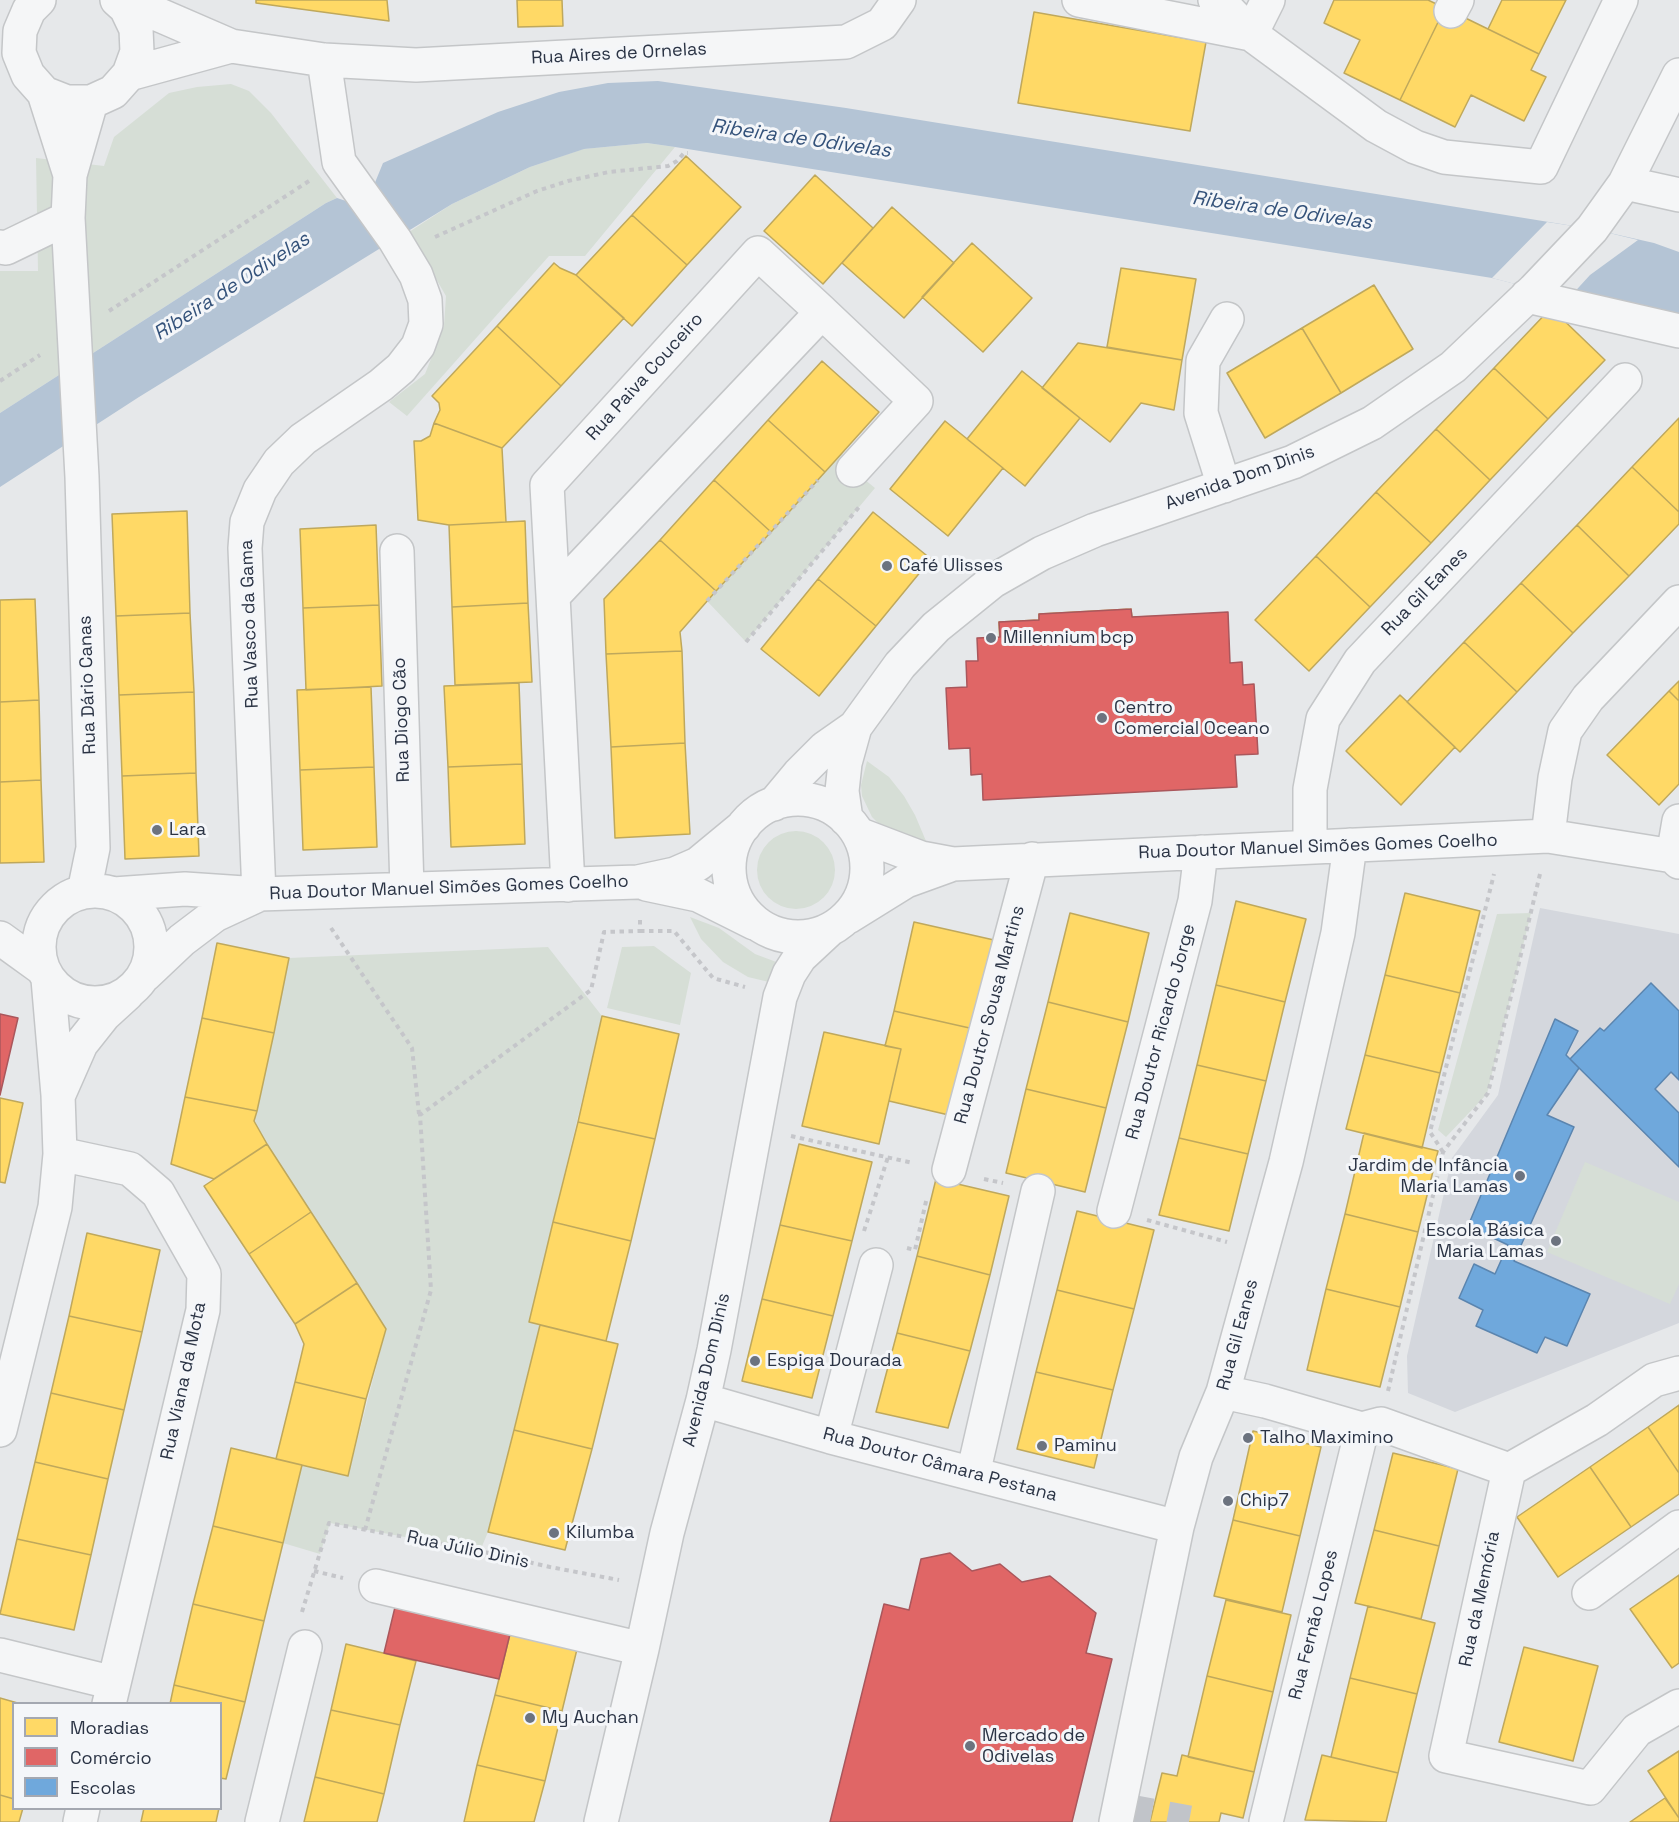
<!DOCTYPE html>
<meta charset="utf-8">
<style>
body{margin:0}
#map{position:relative;width:1679px;height:1822px;overflow:hidden;background:#e6e8ea;font-family:"Space Grotesk",sans-serif}
canvas{display:block}
.legend{position:absolute;left:12px;top:1702px;width:210px;height:108px;box-sizing:border-box;background:#f4f6f9;border:2px solid #a4a8b1;margin:0;padding:8px 10px;list-style:none;font-size:18px;color:#2b3445}
.legend li{display:flex;align-items:center;gap:12px;height:30px}
.legend b{width:30px;border:2px solid #a4a8b1}
</style>
<div id="map">
<canvas width="1679" height="1822"></canvas>
<ul class="legend">
<li><b style="height:16px;background:#ffd966"></b>Moradias</li>
<li><b style="height:16px;background:#e06666"></b>Comércio</li>
<li><b style="height:16px;background:#6fa8dc"></b>Escolas</li>
</ul>
</div>
<script>
const ctx = document.querySelector('canvas').getContext('2d');
ctx.lineJoin = 'round';
function paint(path, color) {
  ctx.fillStyle = color;
  ctx.fill(path, 'evenodd');
}
function shape(rows) {
  const path = new Path2D();
  for (const r of rows) {
    if (r.length === 3) {
      path.moveTo(r[0] + r[2], r[1]);
      path.arc(r[0], r[1], r[2], 0, 2 * Math.PI);
      continue;
    }
    path.moveTo(r[0], r[1]);
    for (let i = 2; i < r.length; i += 2) path.lineTo(r[i], r[i + 1]);
  }
  return path;
}
function strokePath(path, color, width, dash) {
  ctx.strokeStyle = color;
  ctx.lineWidth = width;
  ctx.lineCap = dash ? 'butt' : 'round';
  ctx.setLineDash(dash || []);
  ctx.stroke(path);
}
function drawText(font, color, halo, rows, align = 'center') {
  ctx.font = font + ' "Space Grotesk",sans-serif';
  ctx.lineWidth = 6;
  ctx.setLineDash([]);
  ctx.textBaseline = 'middle';
  ctx.strokeStyle = halo;
  ctx.fillStyle = color;
  for (const [text, x, y, turn = 0] of rows) {
    ctx.save();
    ctx.translate(x, y);
    ctx.rotate((+turn || 0) * Math.PI / 180);
    ctx.textAlign = isNaN(turn) ? turn : align;
    if (halo) ctx.strokeText(text, 0, 0);
    ctx.fillText(text, 0, 0);
    ctx.restore();
  }
}
const built = shape([
 [1540,908,1679,934,1679,1323,1455,1412,1408,1393,1407,1356,1452,1158,1498,1095]
]);
const green = shape([
 [231,84,249,91,271,113,337,198,326,203,0,413,0,271,38,271,36,158,104,166,114,137,169,93,197,87],
 [647,143,675,147,585,256,549,256,407,416,389,402,425,374,444,326,446,296,409,232,452,204,530,167,583,149],
 [842,453,853,470,875,488,746,642,707,601],
 [867,761,889,777,904,796,915,815,926,841,911,841,880,825,872,817,862,796,861,785],
 [796,870,39],
 [1531,913,1487,1094,1446,1137,1438,1130,1497,914],
 [690,917,719,928,755,954,779,963,769,982,748,977,723,962,701,939],
 [654,946,691,973,680,1025,607,1008,622,947],
 [548,947,602,1016,529,1322,540,1325,488,1532,480,1551,330,1523,320,1554,283,1543,302,1465,348,1476,386,1329,267,1144,254,1121,289,958],
 [1585,1162,1679,1202,1679,1284,1670,1304,1547,1252]
]);
const water = shape([
 [658,81,846,108,1592,229,1654,243,1679,252,1679,326,1492,278,675,147,647,143,584,149,530,167,452,204,139,397,0,487,0,413,326,203,337,198,349,202,374,185,383,163,498,112,559,92,608,83]
]);
const pier = shape([
 [1547,222,1593,229,1638,240,1590,275,1569,298,1492,278]
]);
const homes = shape([
 [256,0,387,0,389,21,256,3,256,0],
 [517,0,562,0,563,26,518,27,517,0],
 [1334,0,1428,0,1445,8,1400,100,1344,73,1360,40,1324,23,1334,0],
 [1502,0,1566,0,1539,54,1488,29,1502,0],
 [1445,8,1539,54,1531,70,1546,77,1524,121,1471,95,1455,127,1400,100,1445,8],
 [1034,12,1206,42,1190,131,1018,103,1034,12],
 [686,156,741,207,687,265,632,215,686,156],
 [815,175,873,228,823,284,764,231,815,175],
 [892,207,954,263,904,318,842,263,892,207],
 [632,215,687,265,632,326,576,275,632,215],
 [972,243,1032,298,983,352,922,297,972,243],
 [554,263,560,268,576,275,624,318,561,386,497,326,554,263],
 [1121,268,1196,279,1182,360,1107,347,1121,268],
 [1374,285,1413,349,1341,393,1302,328,1374,285],
 [1551,308,1605,360,1548,419,1494,368,1551,308],
 [497,326,561,386,502,448,434,423,440,410,439,403,432,396,497,326],
 [1302,328,1341,393,1265,438,1227,373,1302,328],
 [1078,343,1182,360,1174,410,1141,403,1110,442,1042,388,1078,343],
 [822,361,879,412,825,472,768,420,822,361],
 [1494,368,1548,419,1490,480,1436,429,1494,368],
 [1022,371,1080,418,1025,486,967,439,1022,371],
 [1679,418,1679,512,1632,467,1679,418],
 [768,420,825,472,771,532,714,480,768,420],
 [945,421,1003,468,948,536,890,489,945,421],
 [434,423,502,448,506,522,449,525,418,520,414,441,421,441,430,436,434,423],
 [1436,429,1490,480,1431,543,1376,492,1436,429],
 [1632,467,1679,512,1679,524,1629,576,1577,525,1632,467],
 [714,480,771,532,716,591,660,540,714,480],
 [1376,492,1431,543,1370,607,1316,556,1376,492],
 [187,511,190,613,116,616,112,514,187,511],
 [873,512,931,559,876,626,818,579,873,512],
 [525,521,528,603,452,607,449,525,525,521],
 [376,525,379,605,303,608,300,529,376,525],
 [1577,525,1629,576,1573,633,1521,583,1577,525],
 [660,540,716,591,680,632,682,651,606,654,604,599,660,540],
 [1316,556,1370,607,1309,671,1255,620,1316,556],
 [818,579,876,626,819,696,761,649,818,579],
 [1521,583,1573,633,1517,692,1464,642,1521,583],
 [35,599,39,700,0,702,0,600,35,599],
 [528,603,532,682,455,685,452,607,528,603],
 [379,605,382,686,306,690,303,608,379,605],
 [1131,609,1132,617,1169,616,1175,760,1146,761,1147,768,1035,774,1035,765,1005,767,999,622,1039,620,1039,614,1131,609],
 [190,613,194,692,119,695,116,616,190,613],
 [1464,642,1517,692,1460,752,1407,702,1464,642],
 [682,651,685,743,611,747,606,654,682,651],
 [1679,681,1679,701,1669,691,1679,681],
 [519,683,522,764,448,767,444,686,519,683],
 [371,687,374,767,300,770,297,690,371,687],
 [1669,691,1679,701,1679,784,1659,805,1607,755,1669,691],
 [194,692,196,773,122,776,119,695,194,692],
 [1400,695,1455,747,1401,805,1346,751,1400,695],
 [39,700,41,780,0,782,0,702,39,700],
 [685,743,690,834,615,838,611,747,685,743],
 [522,764,525,844,451,847,448,767,522,764],
 [374,767,377,847,303,850,300,770,374,767],
 [196,773,199,856,125,859,122,776,196,773],
 [41,780,44,862,0,863,0,782,41,780],
 [1405,893,1480,911,1460,993,1385,975,1405,893],
 [1236,901,1306,919,1285,1002,1216,985,1236,901],
 [1070,913,1149,933,1128,1022,1048,1002,1070,913],
 [914,922,994,940,974,1029,894,1011,914,922],
 [217,943,289,958,274,1033,202,1018,217,943],
 [1385,975,1460,993,1440,1073,1365,1055,1385,975],
 [1216,985,1285,1002,1266,1081,1197,1065,1216,985],
 [1048,1002,1128,1022,1106,1108,1026,1089,1048,1002],
 [894,1011,974,1029,953,1116,889,1101,901,1049,885,1046,894,1011],
 [602,1016,679,1034,655,1139,578,1122,602,1016],
 [202,1018,274,1033,257,1111,185,1097,202,1018],
 [824,1032,901,1049,879,1144,802,1126,824,1032],
 [1365,1055,1440,1073,1422,1148,1346,1129,1365,1055],
 [1197,1065,1266,1081,1248,1154,1179,1138,1197,1065],
 [1026,1089,1106,1108,1085,1192,1006,1173,1026,1089],
 [185,1097,257,1111,254,1121,267,1144,214,1179,171,1164,185,1097],
 [0,1098,23,1103,5,1183,0,1182,0,1098],
 [578,1122,655,1139,631,1241,553,1222,578,1122],
 [1364,1133,1438,1151,1418,1232,1345,1214,1364,1133],
 [1179,1138,1248,1154,1229,1231,1159,1215,1179,1138],
 [267,1144,311,1212,249,1254,204,1186,267,1144],
 [799,1144,872,1162,852,1241,780,1225,799,1144],
 [936,1179,1009,1196,990,1275,917,1256,936,1179],
 [1077,1211,1154,1230,1134,1309,1057,1290,1077,1211],
 [311,1212,357,1283,295,1324,249,1254,311,1212],
 [1345,1214,1418,1232,1400,1307,1326,1289,1345,1214],
 [553,1222,631,1241,606,1341,529,1322,553,1222],
 [780,1225,852,1241,833,1316,762,1299,780,1225],
 [87,1233,160,1250,142,1332,69,1316,87,1233],
 [917,1256,990,1275,970,1351,897,1333,917,1256],
 [357,1283,386,1329,366,1399,295,1382,304,1344,295,1324,357,1283],
 [1326,1289,1400,1307,1380,1387,1307,1370,1326,1289],
 [1057,1290,1134,1309,1113,1390,1036,1372,1057,1290],
 [762,1299,833,1316,812,1398,742,1381,762,1299],
 [69,1316,142,1332,124,1410,51,1393,69,1316],
 [540,1325,618,1344,592,1449,514,1430,540,1325],
 [897,1333,970,1351,948,1428,876,1412,897,1333],
 [1036,1372,1113,1390,1094,1468,1017,1449,1036,1372],
 [295,1382,366,1399,348,1476,276,1459,295,1382],
 [51,1393,124,1410,108,1479,35,1462,51,1393],
 [1679,1405,1679,1473,1648,1427,1679,1405],
 [1648,1427,1679,1473,1679,1494,1631,1527,1590,1467,1648,1427],
 [514,1430,592,1449,565,1550,488,1532,514,1430],
 [1253,1431,1321,1447,1300,1536,1233,1520,1253,1431],
 [231,1448,302,1465,283,1543,213,1526,231,1448],
 [1393,1453,1458,1469,1439,1546,1374,1530,1393,1453],
 [35,1462,108,1479,91,1555,17,1539,35,1462],
 [1590,1467,1631,1527,1558,1577,1517,1517,1590,1467],
 [1233,1520,1300,1536,1282,1612,1214,1596,1233,1520],
 [213,1526,283,1543,264,1621,193,1604,213,1526],
 [1374,1530,1439,1546,1421,1619,1355,1603,1374,1530],
 [17,1539,91,1555,74,1630,0,1614,17,1539],
 [1679,1575,1679,1663,1672,1668,1630,1609,1679,1575],
 [1226,1600,1291,1615,1273,1692,1207,1676,1226,1600],
 [193,1604,264,1621,245,1702,174,1685,193,1604],
 [1368,1606,1435,1623,1417,1694,1350,1678,1368,1606],
 [511,1630,578,1645,562,1711,495,1695,511,1630],
 [346,1644,416,1661,400,1725,331,1710,346,1644],
 [1524,1647,1598,1666,1573,1761,1499,1742,1524,1647],
 [1207,1676,1273,1692,1254,1772,1188,1757,1207,1676],
 [1350,1678,1417,1694,1398,1773,1331,1757,1350,1678],
 [174,1685,245,1702,226,1779,220,1778,220,1704,170,1704,174,1685],
 [495,1695,562,1711,545,1781,477,1765,495,1695],
 [0,1698,21,1704,14,1704,14,1799,0,1795,0,1698],
 [331,1710,400,1725,384,1794,315,1777,331,1710],
 [1679,1751,1679,1818,1648,1771,1679,1751],
 [1182,1755,1254,1772,1243,1818,1221,1813,1219,1822,1150,1822,1162,1773,1177,1776,1182,1755],
 [1322,1755,1398,1773,1386,1822,1305,1820,1322,1755],
 [477,1765,545,1781,534,1822,464,1822,477,1765],
 [315,1777,384,1794,377,1822,304,1822,315,1777],
 [0,1795,14,1799,14,1808,23,1808,19,1822,0,1822,0,1795],
 [1665,1798,1679,1818,1679,1822,1630,1822,1665,1798],
 [144,1808,219,1808,216,1822,141,1822,144,1808]
]);
const shops = shape([
 [1131,609,1132,617,1228,612,1230,663,1242,662,1243,685,1254,684,1258,754,1235,755,1237,787,983,800,982,774,971,775,970,748,949,749,946,688,967,687,966,661,978,661,977,638,1000,637,999,622,1039,620,1039,614,1131,609],
 [0,1014,18,1018,0,1095,0,1014],
 [950,1553,972,1571,1000,1564,1022,1582,1050,1576,1096,1613,1086,1653,1112,1659,1072,1822,830,1822,884,1604,909,1610,921,1559,950,1553],
 [396,1603,511,1630,499,1679,384,1653,396,1603]
]);
const schools = shape([
 [1651,983,1679,1011,1679,1080,1671,1072,1655,1089,1679,1113,1679,1167,1570,1059,1600,1028,1604,1031,1651,983],
 [1555,1019,1578,1031,1566,1055,1579,1068,1547,1115,1574,1127,1514,1261,1590,1294,1567,1346,1545,1337,1537,1353,1476,1326,1483,1310,1459,1298,1474,1264,1495,1274,1508,1245,1468,1226,1555,1019]
]);
const minorTunnel = shape([
 [1119,1809,1189,1822]
]);
const path = shape([
 [435,237,537,191,568,181,609,172,668,166,677,161,684,153,688,153],
 [109,311,309,181],
 [0,381,40,355],
 [707,601,818,480],
 [746,642,859,507],
 [331,928,412,1048,419,1114],
 [640,931,674,931,713,978,745,987],
 [791,1136,913,1163],
 [1443,1152,1430,1132,1494,874],
 [984,1179,1003,1183],
 [1147,1220,1227,1242],
 [864,1231,888,1157],
 [907,1248,915,1250,927,1197],
 [1388,1391,1443,1152,1488,1093,1540,874],
 [365,1530,431,1290,420,1115,591,990,604,932,640,931,640,919],
 [314,1571,343,1578],
 [302,1612,329,1523,480,1551,550,1567,619,1580]
]);
const minor = shape([
 [39,0,29,10,20,31,19,53,28,75,44,93,67,102,91,102,113,92,129,74,137,52,136,29,126,8,117,0],
 [125,0,231,46,324,60,416,65,846,42,882,24,899,0],
 [1079,0,1251,34,1376,126,1415,147,1444,157,1541,167,1621,0],
 [1215,0,1227,9,1251,34,1268,0],
 [1451,11,1457,0],
 [129,74,231,46],
 [44,93,70,175],
 [1625,183,1679,195],
 [0,247,6,248,68,218],
 [1527,296,1679,331],
 [1224,486,1201,413,1203,361,1227,319],
 [397,551,407,889],
 [553,596,547,485,758,253,822,312],
 [798,868,69],
 [774,804,799,774,825,748,855,727,900,665,936,627,993,581,1042,553,1095,530,1293,462,1372,423,1453,367,1534,290,1592,229,1625,183,1679,75],
 [846,819,842,791,845,763,855,727],
 [858,834,921,858,953,864,1548,836,1673,856,1679,862],
 [1548,836,1555,778,1565,731,1588,698,1679,602],
 [1310,847,1310,789,1323,719,1360,661,1625,380],
 [1673,856,1679,821],
 [646,884,698,895,754,923],
 [568,885,553,596,822,312,916,401,853,470],
 [95,947,56],
 [84,892,93,848,82,477,68,218,70,175,91,102],
 [114,894,185,889,259,894,638,882,675,874,698,864,744,826],
 [259,894,245,548,247,522,260,490,279,462,303,439,381,385,401,368,418,346,426,324,425,300,416,275,395,240,339,162,324,60],
 [848,917,906,881,953,864],
 [0,938,43,969],
 [145,975,182,940,215,915,258,895],
 [59,1094,81,1044,104,1015,127,994],
 [60,1154,130,1169,158,1193,204,1274,203,1310,109,1704],
 [949,1170,1032,859],
 [1114,1211,1195,901,1201,852],
 [1223,1392,1265,1401,1362,1429,1381,1424,1509,1470,1446,1756,1590,1788,1637,1730,1679,1706],
 [703,1400,831,1437,1177,1527],
 [0,1430,55,1207,60,1154,58,1095,48,979],
 [831,1437,876,1265],
 [1509,1470,1597,1420,1654,1380,1679,1373],
 [973,1474,1038,1191],
 [376,1586,642,1649],
 [1589,1593,1679,1527],
 [0,1655,114,1683],
 [80,1822,83,1808],
 [262,1822,305,1647],
 [601,1822,642,1649,667,1533,703,1400,714,1350,780,997,789,974,800,957,829,930],
 [1116,1822,1177,1527,1196,1457,1223,1392,1286,1162,1338,933,1350,845],
 [1266,1822,1362,1429]
]);
const markers = [
 [887,566,6,"#6c737f"],
 [991,638,6,"#6c737f"],
 [1102,718,6,"#6c737f"],
 [157,830,6,"#6c737f"],
 [1520,1176,6,"#6c737f"],
 [1556,1241,6,"#6c737f"],
 [755,1361,6,"#6c737f"],
 [1248,1438,6,"#6c737f"],
 [1042,1446,6,"#6c737f"],
 [1228,1501,6,"#6c737f"],
 [554,1533,6,"#6c737f"],
 [530,1718,6,"#6c737f"],
 [970,1746,6,"#6c737f"]
];
const streetNames = [
 ["Rua Aires de Ornelas",619,54,-3],
 ["Rua Paiva Couceiro",645,377,-48],
 ["Avenida Dom Dinis",1240,478,-20],
 ["Rua Gil Eanes",1425,592,-46],
 ["Rua Vasco da Gama",250,624,-92],
 ["Rua Dário Canas",88,685,-92],
 ["Rua Diogo Cão",402,720,-92],
 ["Rua Doutor Manuel Simões Gomes Coelho",1318,847,-2],
 ["Rua Doutor Manuel Simões Gomes Coelho",449,888,-2],
 ["Rua Doutor Sousa Martins",990,1015,-75],
 ["Rua Doutor Ricardo Jorge",1161,1032,-75],
 ["Rua Gil Eanes",1238,1335,-75],
 ["Avenida Dom Dinis",707,1370,-77],
 ["Rua Viana da Mota",184,1381,-78],
 ["Rua Doutor Câmara Pestana",940,1465,15],
 ["Rua Júlio Dinis",468,1550,12],
 ["Rua da Memória",1480,1599,-78],
 ["Rua Fernão Lopes",1314,1625,-76]
];
const poiNames = [
 ["Café Ulisses",899,566],
 ["Millennium bcp",1003,638],
 ["Centro",1114,708],
 ["Comercial Oceano",1114,729],
 ["Lara",169,830],
 ["Jardim de Infância",1508,1166,"right"],
 ["Maria Lamas",1508,1187,"right"],
 ["Escola Básica",1544,1231,"right"],
 ["Maria Lamas",1544,1252,"right"],
 ["Espiga Dourada",767,1361],
 ["Talho Maximino",1260,1438],
 ["Paminu",1054,1446],
 ["Chip7",1240,1501],
 ["Kilumba",566,1533],
 ["My Auchan",542,1718],
 ["Mercado de",982,1736],
 ["Odivelas",982,1757]
];
const waterNames = [
 ["Ribeira de Odivelas",801,139,8],
 ["Ribeira de Odivelas",1282,211,8],
 ["Ribeira de Odivelas",232,287,-33]
];
paint(built, '#d4d7dd');
paint(green, '#d6ded6');
paint(water, '#b4c4d5');
paint(pier, '#e6e8ea');
paint(homes, '#ffd966');
strokePath(homes, '#bfa85c', 1.5);
paint(shops, '#e06666');
strokePath(shops, '#aa575c', 1.5);
paint(schools, '#6fa8dc');
strokePath(schools, '#5b85af', 1.5);
strokePath(minorTunnel, '#c1c4c9', 33, [33, 16]);
strokePath(minor, '#c4c6c8', 36);
strokePath(path, '#c5c6ca', 4, [4.5, 4.5]);
strokePath(minor, '#f5f6f7', 33);
for (const [x, y, r, color] of markers) {
  const dot = new Path2D();
  dot.arc(x, y, r, 0, 2 * Math.PI);
  ctx.fillStyle = color;
  ctx.fill(dot);
  strokePath(dot, '#f4f6f9', 2);
}
drawText('18px', '#2b3445', '#f4f6f9', streetNames);
drawText('18px', '#2b3445', '#f4f6f9', poiNames, 'left');
drawText('italic 20px', '#34527a', '#f4f6f9', waterNames);
</script>
